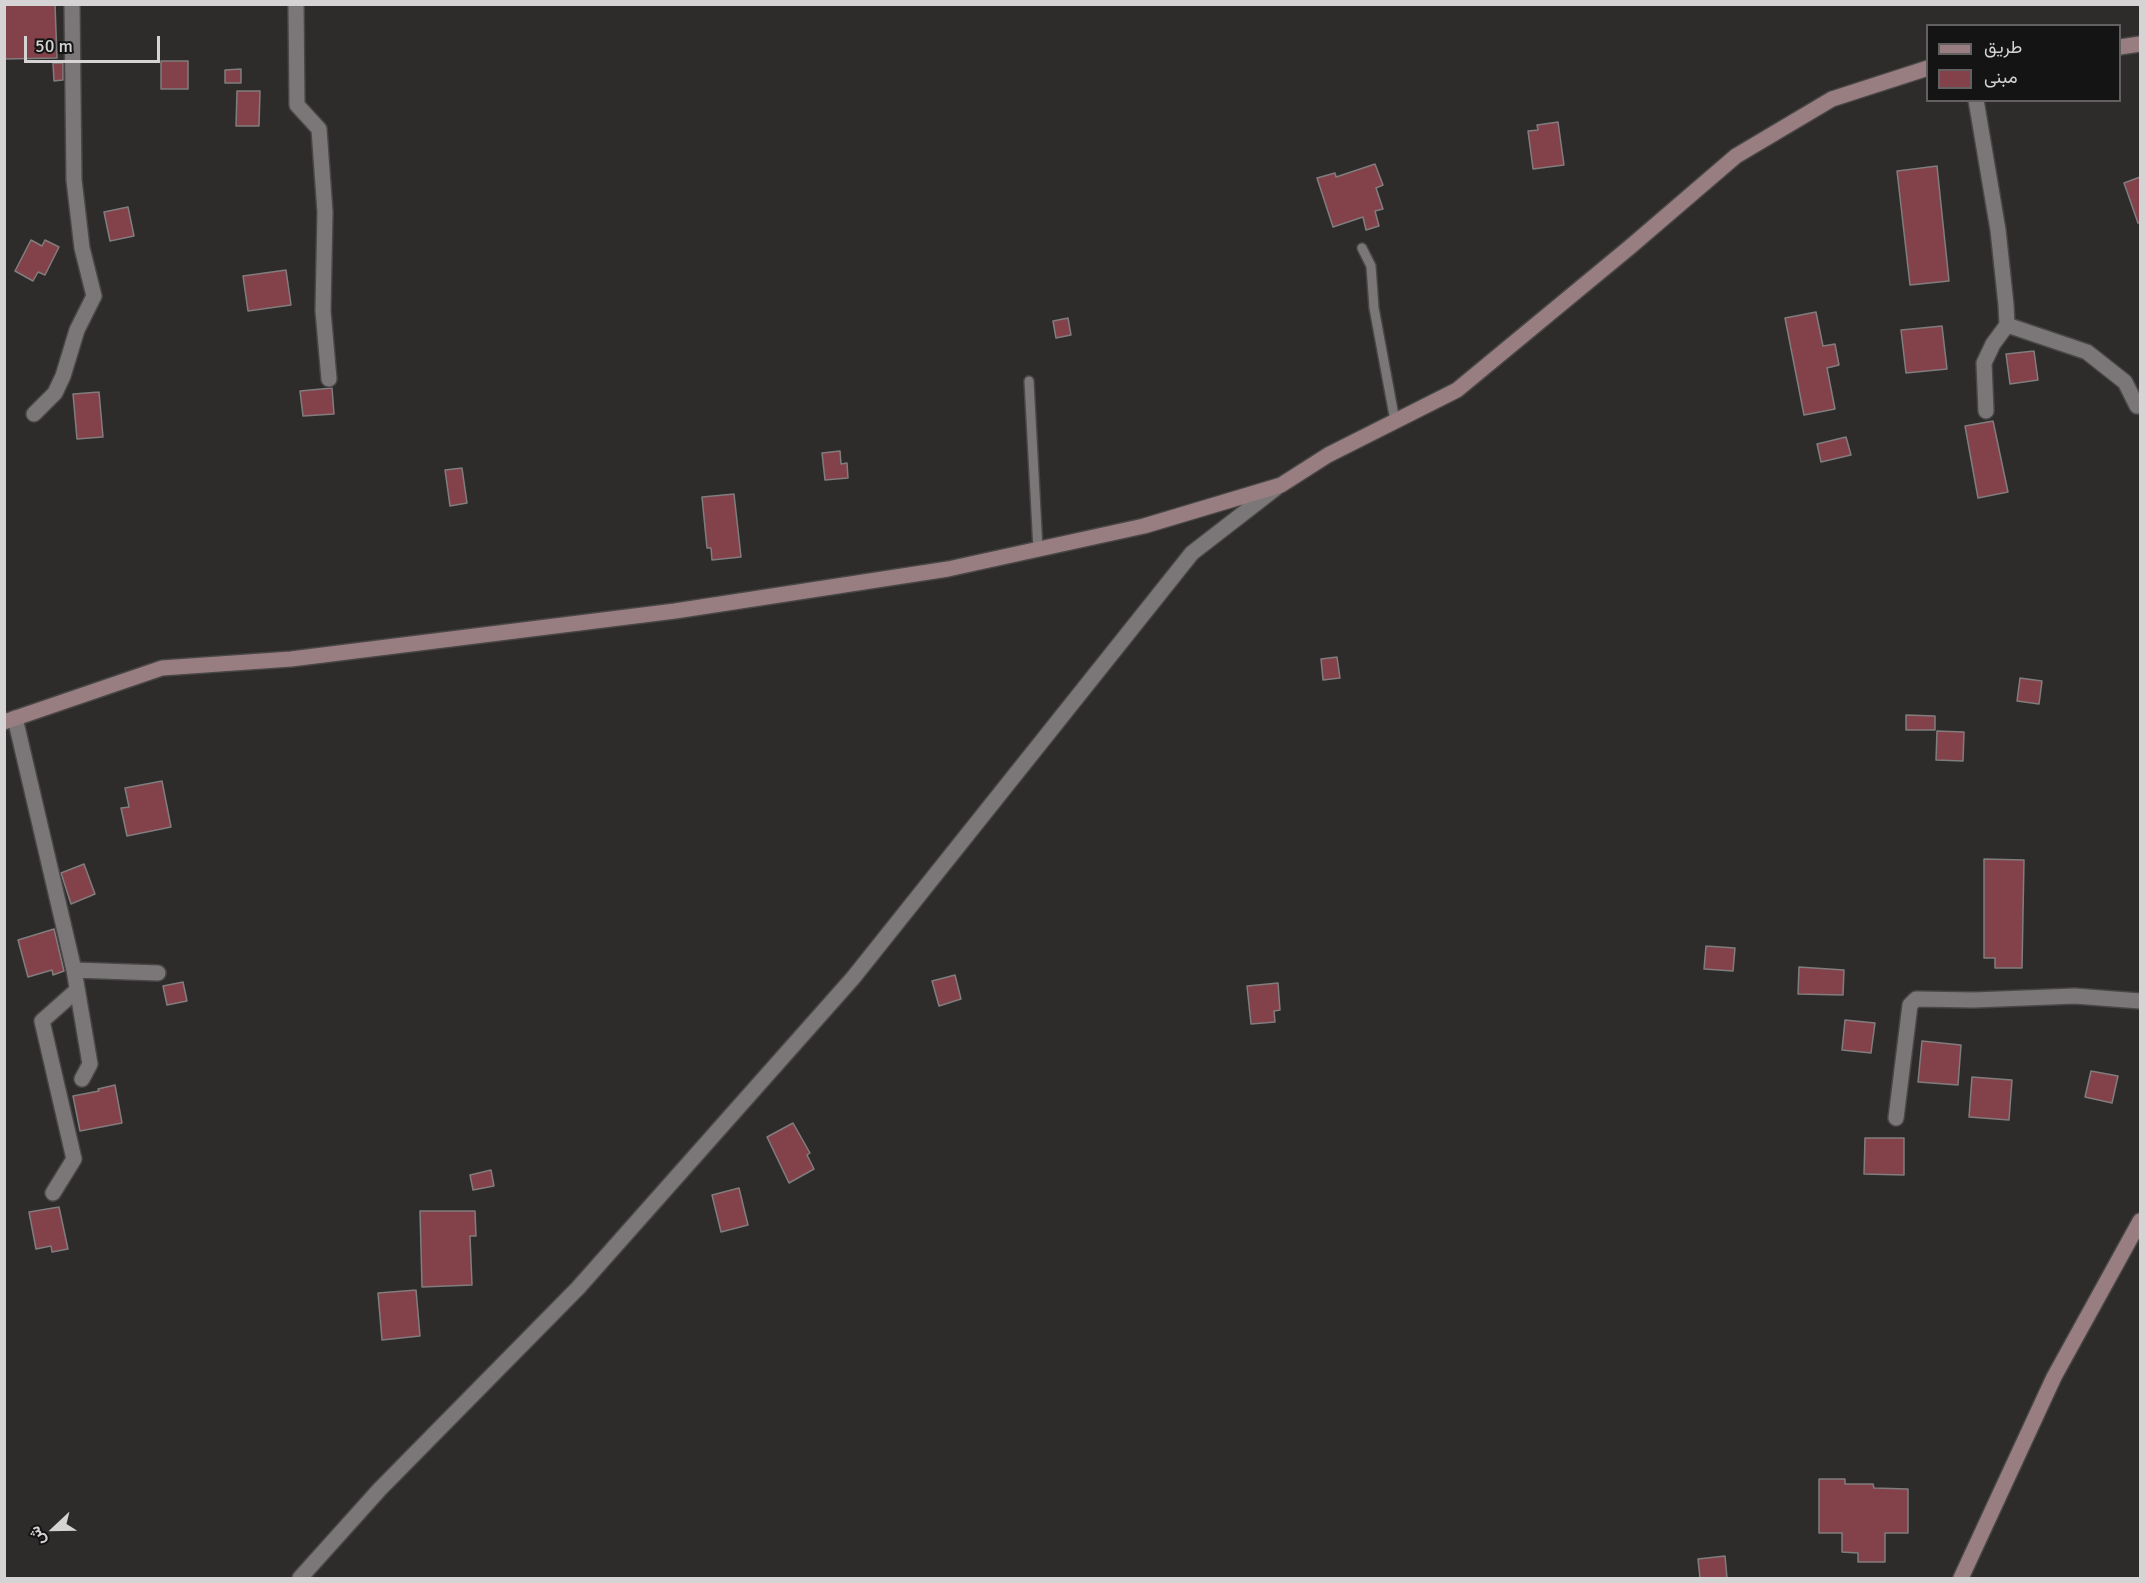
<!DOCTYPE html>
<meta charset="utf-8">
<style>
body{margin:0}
#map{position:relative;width:2145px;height:1583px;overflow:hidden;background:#2e2b2b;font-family:Signika,Vazirmatn,sans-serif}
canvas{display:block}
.frame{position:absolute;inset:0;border:6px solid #d5d3d3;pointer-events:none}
.legend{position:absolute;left:1926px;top:24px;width:195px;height:78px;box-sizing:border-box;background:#151414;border:2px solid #626060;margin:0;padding:8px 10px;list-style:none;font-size:18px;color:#d5d3d3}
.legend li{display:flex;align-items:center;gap:12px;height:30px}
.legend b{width:30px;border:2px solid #626060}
.north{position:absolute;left:24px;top:1499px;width:60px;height:60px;-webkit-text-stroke:4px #151414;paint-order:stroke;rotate:248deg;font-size:16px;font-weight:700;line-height:24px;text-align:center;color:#d5d3d3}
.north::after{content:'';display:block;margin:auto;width:21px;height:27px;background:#d5d3d3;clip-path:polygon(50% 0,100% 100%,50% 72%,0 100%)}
.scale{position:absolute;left:24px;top:36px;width:136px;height:27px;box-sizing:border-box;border:3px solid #d5d3d3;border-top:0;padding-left:8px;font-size:18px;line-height:21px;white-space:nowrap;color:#d5d3d3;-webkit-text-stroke:4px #151414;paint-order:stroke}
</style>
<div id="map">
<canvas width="2145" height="1583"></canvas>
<div class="frame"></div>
<ul class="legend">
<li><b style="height:8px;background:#987e80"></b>طريق</li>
<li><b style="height:16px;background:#83424a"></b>مبنى</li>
</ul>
<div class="north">ش</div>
<div class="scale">50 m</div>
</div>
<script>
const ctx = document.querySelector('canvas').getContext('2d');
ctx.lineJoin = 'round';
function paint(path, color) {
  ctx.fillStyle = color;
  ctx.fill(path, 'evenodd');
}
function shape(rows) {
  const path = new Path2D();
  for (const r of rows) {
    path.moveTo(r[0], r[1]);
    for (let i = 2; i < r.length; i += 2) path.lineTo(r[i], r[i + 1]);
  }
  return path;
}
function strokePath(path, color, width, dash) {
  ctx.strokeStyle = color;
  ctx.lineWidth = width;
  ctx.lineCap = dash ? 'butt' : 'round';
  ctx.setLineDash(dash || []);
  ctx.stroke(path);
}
const building = shape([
 [4,4,55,4,57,58,4,59,4,4],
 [161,61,188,61,188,89,161,89,161,61],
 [53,63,63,63,63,80,54,81,53,63],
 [241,69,241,83,225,83,225,70,241,69],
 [237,91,260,91,259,126,236,126,237,91],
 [1558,122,1564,165,1533,169,1528,131,1538,130,1537,125,1558,122],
 [1375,164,1383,185,1376,188,1383,209,1375,211,1379,226,1366,230,1363,217,1333,227,1317,178,1335,173,1336,177,1375,164],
 [1937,166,1949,281,1910,285,1897,171,1937,166],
 [2140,177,2140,223,2138,223,2124,183,2140,177],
 [128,207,134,236,110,241,104,212,128,207],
 [31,240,42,246,45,240,59,247,45,275,38,272,33,281,15,271,31,240],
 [286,270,291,305,248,311,243,276,286,270],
 [1816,312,1823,346,1835,344,1839,365,1827,368,1835,409,1804,415,1785,318,1816,312],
 [1068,318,1071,335,1056,338,1053,321,1068,318],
 [1942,326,1947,369,1906,373,1901,330,1942,326],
 [2034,351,2038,380,2010,384,2006,354,2034,351],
 [332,388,334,414,303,416,300,391,332,388],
 [99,392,103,437,77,439,73,394,99,392],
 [1993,421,2008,492,1978,498,1965,426,1993,421],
 [1846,437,1851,455,1821,462,1817,444,1846,437],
 [840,451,841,464,847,463,848,478,825,480,822,453,840,451],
 [462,468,467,503,450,506,445,470,462,468],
 [734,494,741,557,712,560,711,548,707,548,702,497,734,494],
 [1337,657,1340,678,1323,680,1321,659,1337,657],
 [2020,678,2042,681,2039,704,2017,701,2020,678],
 [1906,715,1935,716,1935,730,1906,730,1906,715],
 [1937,731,1964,732,1963,761,1936,760,1937,731],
 [162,781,171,827,127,836,121,808,129,807,125,788,162,781],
 [1984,859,2024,860,2022,968,1995,968,1995,958,1984,958,1984,859],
 [84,864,95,894,71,904,61,873,84,864],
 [54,929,64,971,53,975,52,970,28,977,18,940,54,929],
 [1706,946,1735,948,1733,971,1704,969,1706,946],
 [1799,967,1844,970,1843,995,1798,994,1799,967],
 [955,975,961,999,939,1006,932,981,955,975],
 [183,982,187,1001,167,1005,163,986,183,982],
 [1278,983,1280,1010,1274,1011,1275,1022,1251,1024,1247,986,1278,983],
 [1845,1020,1875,1023,1871,1053,1842,1050,1845,1020],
 [1922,1041,1961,1045,1958,1085,1918,1082,1922,1041],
 [2091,1071,2118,1076,2112,1103,2085,1097,2091,1071],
 [1972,1077,2012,1080,2009,1120,1969,1117,1972,1077],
 [115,1085,122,1123,80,1131,73,1096,99,1091,98,1089,115,1085],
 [793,1123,810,1153,807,1155,814,1169,789,1183,767,1137,793,1123],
 [1865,1138,1904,1138,1904,1175,1864,1174,1865,1138],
 [491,1170,494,1186,473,1190,470,1175,491,1170],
 [739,1188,748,1225,721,1232,712,1195,739,1188],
 [59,1207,68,1249,52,1252,51,1246,36,1249,29,1212,59,1207],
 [420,1211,475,1211,476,1236,470,1236,472,1285,422,1287,420,1211],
 [416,1290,420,1336,382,1340,378,1293,416,1290],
 [1819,1479,1845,1479,1845,1484,1873,1484,1874,1488,1908,1489,1908,1533,1885,1533,1885,1562,1858,1562,1858,1553,1842,1552,1842,1533,1819,1533,1819,1479],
 [1725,1556,1727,1578,1700,1578,1698,1559,1725,1556]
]);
const lane = shape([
 [1362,248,1371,266,1374,308,1395,421],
 [1029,381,1038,549]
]);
const street = shape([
 [296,4,297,105,319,129,325,212,323,311,329,379],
 [1976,100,1998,230,2006,305,2007,325,1993,344,1984,363,1986,411],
 [2007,325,2087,352,2125,382,2137,406,2140,406],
 [34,414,55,393,63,376,77,330,94,296,82,248,74,180,72,4],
 [15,718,74,970,90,1064,82,1079],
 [74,970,158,973],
 [1896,1118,1910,1005,1916,999,1974,1000,2075,996,2140,1001],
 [53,1193,74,1159,42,1021,77,990],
 [300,1578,380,1489,578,1288,853,978,1192,553,1276,488]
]);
const secondary = shape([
 [2120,47,2140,44],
 [4,722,162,668,291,659,675,611,948,569,1144,526,1281,485,1328,455,1457,390,1630,247,1736,156,1832,99,1928,68],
 [1961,1578,2054,1377,2140,1221]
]);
paint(building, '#83424a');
strokePath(building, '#817d7e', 1.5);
strokePath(lane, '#484646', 12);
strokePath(street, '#484646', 18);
strokePath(secondary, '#484646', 18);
strokePath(lane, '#7b7778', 9);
strokePath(street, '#7b7778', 15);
strokePath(secondary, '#987e80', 15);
</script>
